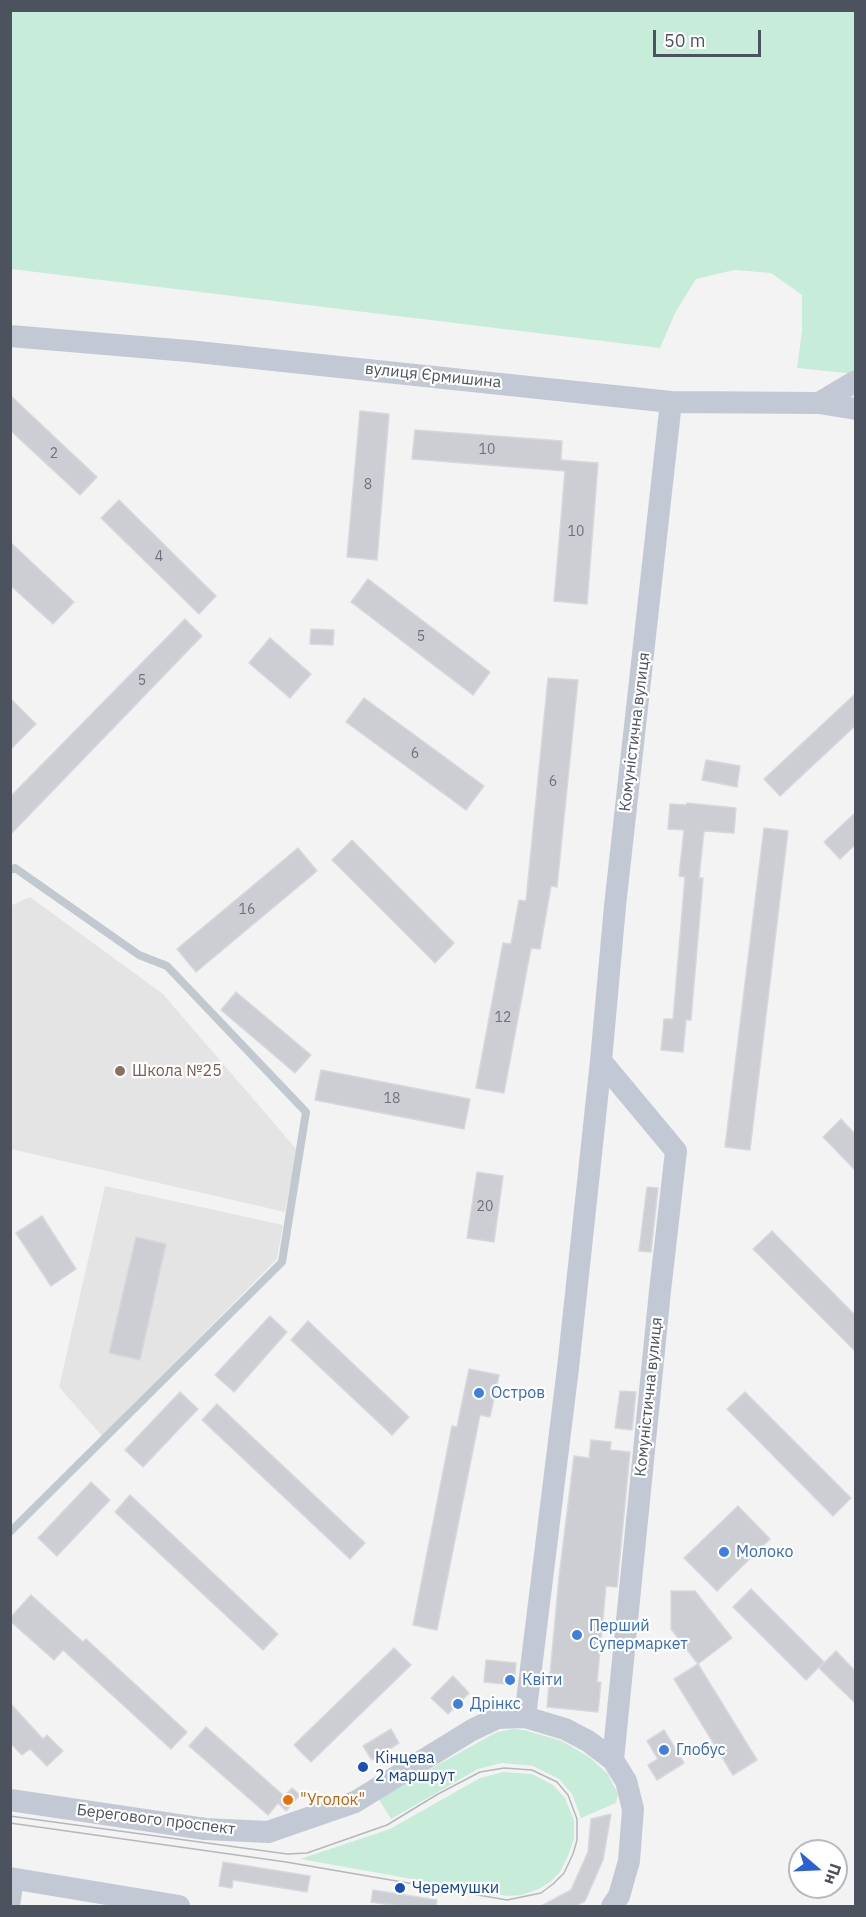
<!DOCTYPE html>
<meta charset="utf-8">
<style>
body{margin:0}
#map{position:relative;width:866px;height:1917px;overflow:hidden;background:#f4f3f3;font-family:"IBM Plex Sans",sans-serif}
canvas{display:block}
.frame{position:absolute;inset:0;border:12px solid #4c535e;pointer-events:none}
.north{position:absolute;left:788px;top:1839px;width:60px;height:60px;box-sizing:border-box;background:#fff;border:2px solid #b7babf;border-radius:50%;rotate:109deg;font-size:16px;font-weight:700;line-height:24px;text-align:center;color:#4c535e}
.north::after{content:'';display:block;margin:auto;width:21px;height:27px;background:#2c61d5;clip-path:polygon(50% 0,100% 100%,50% 72%,0 100%)}
.scale{position:absolute;left:653px;top:30px;width:108px;height:27px;box-sizing:border-box;border:3px solid #4c535e;border-top:0;padding-left:8px;font-size:18px;line-height:21px;white-space:nowrap;color:#4c535e;-webkit-text-stroke:4px #fff;paint-order:stroke}
</style>
<div id="map">
<canvas width="866" height="1917"></canvas>
<div class="frame"></div>
<div class="north">Пн</div>
<div class="scale">50 m</div>
</div>
<script>
const ctx = document.querySelector('canvas').getContext('2d');
ctx.lineJoin = 'round';
function paint(path, color) {
  ctx.fillStyle = color;
  ctx.fill(path, 'evenodd');
}
function shape(rows) {
  const path = new Path2D();
  for (const r of rows) {
    path.moveTo(r[0], r[1]);
    for (let i = 2; i < r.length; i += 2) path.lineTo(r[i], r[i + 1]);
  }
  return path;
}
function strokePath(path, color, width, dash) {
  ctx.strokeStyle = color;
  ctx.lineWidth = width;
  ctx.lineCap = dash ? 'butt' : 'round';
  ctx.setLineDash(dash || []);
  ctx.stroke(path);
}
function drawText(font, color, halo, rows, align = 'center') {
  ctx.font = font + ' "IBM Plex Sans",sans-serif';
  ctx.lineWidth = 4.5;
  ctx.setLineDash([]);
  ctx.textBaseline = 'middle';
  ctx.strokeStyle = halo;
  ctx.fillStyle = color;
  for (const [text, x, y, turn = 0] of rows) {
    ctx.save();
    ctx.translate(x, y);
    ctx.rotate((+turn || 0) * Math.PI / 180);
    ctx.textAlign = isNaN(turn) ? turn : align;
    if (halo) ctx.strokeText(text, 0, 0);
    ctx.fillText(text, 0, 0);
    ctx.restore();
  }
}
const education = shape([
 [30,897,163,994,298,1151,285,1212,11,1149,10,906],
 [105,1186,283,1225,277,1259,102,1436,59,1387]
]);
const green = shape([
 [11,11,855,11,855,374,797,368,802,331,802,295,771,273,734,270,696,279,676,311,660,348,11,269],
 [513,1729,524,1730,562,1741,589,1757,608,1774,618,1794,616,1803,581,1818,572,1794,559,1779,533,1766,502,1763,478,1769,391,1819,378,1798,497,1732],
 [503,1772,532,1774,553,1785,565,1798,574,1820,574,1839,568,1856,560,1872,550,1882,539,1889,522,1895,507,1896,300,1859,390,1829,480,1778]
]);
const building = shape([
 [10,395,97,477,80,495,10,430,10,395],
 [360,411,389,414,377,560,347,557,360,411],
 [415,430,562,441,561,460,598,463,587,604,554,601,565,471,412,459,415,430],
 [119,500,216,596,199,614,101,518,119,500],
 [10,542,74,602,53,624,10,585,10,542],
 [368,579,490,672,473,695,351,602,368,579],
 [185,619,202,636,10,835,10,797,185,619],
 [311,629,334,630,333,645,310,644,311,629],
 [270,638,311,674,290,698,249,663,270,638],
 [548,678,578,680,557,887,551,886,540,949,531,948,504,1093,476,1088,503,943,511,944,519,900,526,901,548,678],
 [855,694,855,726,780,796,764,779,855,694],
 [10,698,36,724,10,750,10,698],
 [364,698,484,786,466,810,346,722,364,698],
 [706,760,740,766,737,787,702,780,706,760],
 [687,803,736,808,734,833,704,831,699,878,703,878,691,1020,686,1020,683,1052,661,1050,664,1019,673,1019,685,877,679,876,684,830,668,829,670,804,686,805,687,803],
 [855,813,855,845,840,859,824,842,855,813],
 [764,828,788,831,750,1150,725,1147,764,828],
 [352,840,454,943,435,963,332,860,352,840],
 [298,848,317,871,196,972,177,949,298,848],
 [236,992,311,1055,295,1073,221,1010,236,992],
 [321,1070,470,1099,464,1129,315,1100,321,1070],
 [841,1119,855,1134,855,1170,823,1137,841,1119],
 [477,1172,503,1176,494,1242,467,1238,477,1172],
 [647,1187,658,1188,651,1252,639,1251,647,1187],
 [42,1216,76,1269,51,1286,16,1233,42,1216],
 [772,1231,855,1315,855,1351,753,1249,772,1231],
 [136,1237,166,1244,140,1360,109,1353,136,1237],
 [270,1316,287,1332,234,1392,215,1375,270,1316],
 [308,1321,409,1417,392,1435,291,1340,308,1321],
 [469,1369,499,1375,490,1417,480,1415,437,1630,413,1625,452,1426,457,1427,469,1369],
 [620,1391,636,1392,632,1430,615,1428,620,1391],
 [180,1392,198,1409,143,1467,125,1450,180,1392],
 [745,1392,851,1498,833,1516,727,1409,745,1392],
 [217,1404,365,1543,350,1559,202,1420,217,1404],
 [591,1440,611,1442,610,1450,630,1452,617,1587,606,1586,597,1682,601,1682,598,1712,547,1707,559,1577,574,1456,589,1458,591,1440],
 [91,1482,110,1500,57,1556,38,1538,91,1482],
 [130,1495,278,1634,263,1650,115,1512,130,1495],
 [738,1506,770,1539,717,1591,684,1558,738,1506],
 [751,1589,824,1662,806,1680,733,1607,751,1589],
 [671,1591,695,1591,732,1638,698,1664,671,1629,671,1591],
 [31,1595,83,1642,86,1639,187,1732,171,1749,63,1650,54,1660,10,1621,10,1618,31,1595],
 [394,1648,411,1665,311,1762,294,1745,394,1648],
 [836,1651,855,1671,855,1703,819,1668,836,1651],
 [486,1660,516,1663,514,1685,484,1682,486,1660],
 [698,1664,757,1760,733,1775,674,1679,698,1664],
 [453,1676,469,1693,448,1714,431,1698,453,1676],
 [10,1703,43,1739,47,1735,63,1751,47,1766,30,1749,22,1755,10,1743,10,1703],
 [206,1727,284,1796,280,1800,292,1788,300,1795,286,1811,278,1803,268,1815,189,1746,206,1727],
 [391,1729,399,1743,372,1760,363,1746,391,1729],
 [664,1730,684,1763,657,1780,648,1765,658,1759,647,1741,664,1730],
 [611,1814,603,1860,585,1901,576,1906,541,1906,571,1890,588,1852,591,1819,611,1814],
 [223,1862,310,1876,307,1892,233,1880,232,1888,219,1886,223,1862],
 [373,1890,437,1900,436,1906,399,1906,371,1902,373,1890]
]);
const lane = shape([
 [10,870,15,868,139,955,167,966,306,1112,282,1262,10,1532]
]);
const street = shape([
 [12,1906,16,1878]
]);
const secondary = shape([
 [10,336,188,351,671,402,819,403,856,409],
 [819,403,856,381],
 [601,1061,676,1151,660,1291,613,1760],
 [525,1717,568,1368,601,1061,615,906,671,402],
 [10,1800,205,1829,268,1832,355,1802,472,1730,497,1718,525,1717,565,1729,588,1741,613,1760,626,1781,633,1809,629,1861,619,1896,612,1906],
 [10,1878,179,1906]
]);
const tram = shape([
 [10,1816,287,1854,307,1853,387,1825,438,1794,480,1772,504,1768,532,1770,557,1782,568,1795,577,1819,577,1840,573,1854,564,1873,553,1884,541,1893,507,1900,286,1862,10,1823]
]);
const markers = [
 [120,1071,6,"#8d6e63"],
 [479,1393,6,"#3f7fe0"],
 [724,1552,6,"#3f7fe0"],
 [577,1635,6,"#3f7fe0"],
 [510,1680,6,"#3f7fe0"],
 [458,1704,6,"#3f7fe0"],
 [664,1750,6,"#3f7fe0"],
 [363,1767,6,"#1a4fb4"],
 [288,1800,6,"#e8710a"],
 [400,1888,6,"#1a4fb4"]
];
const numberNames = [
 ["10",487,450],
 ["2",54,454],
 ["8",368,485],
 ["10",576,532],
 ["4",159,557],
 ["5",421,637],
 ["5",142,681],
 ["6",415,754],
 ["6",553,782],
 ["16",247,910],
 ["12",503,1018],
 ["18",392,1099],
 ["20",485,1207]
];
const streetNames = [
 ["вулиця Єрмишина",433,376,6],
 ["Комуністична вулиця",635,732,-83],
 ["Комуністична вулиця",649,1397,-84],
 ["Берегового проспект",156,1820,7]
];
const educationNames = [
 ["Школа №25",132,1071]
];
const shopNames = [
 ["Остров",491,1393],
 ["Молоко",736,1552],
 ["Перший",589,1626],
 ["Супермаркет",589,1644],
 ["Квіти",522,1680],
 ["Дрінкс",470,1704],
 ["Глобус",676,1750]
];
const transitNames = [
 ["Кінцева",375,1758],
 ["2 маршрут",375,1776],
 ["Черемушки",412,1888]
];
const foodNames = [
 ["\"Уголок\"",300,1800]
];
paint(education, '#e5e4e4');
paint(green, '#c7edda');
paint(building, '#cdced4');
strokePath(building, '#d7d8dd', 1.5);
strokePath(lane, '#c2c8cf', 8);
strokePath(street, '#c2c8cf', 16);
strokePath(secondary, '#c2c9d4', 22);
strokePath(tram, '#b5b7bc', 1.5);
for (const [x, y, r, color] of markers) {
  const dot = new Path2D();
  dot.arc(x, y, r, 0, 2 * Math.PI);
  ctx.fillStyle = color;
  ctx.fill(dot);
  strokePath(dot, '#fff', 2);
}
drawText('14px', '#6c727c', null, numberNames);
drawText('16px', '#4c535e', '#fff', streetNames);
drawText('16px', '#785e54', '#fff', educationNames, 'left');
drawText('16px', '#366cbe', '#fff', shopNames, 'left');
drawText('16px', '#164399', '#fff', transitNames, 'left');
drawText('16px', '#c56008', '#fff', foodNames, 'left');
</script>
